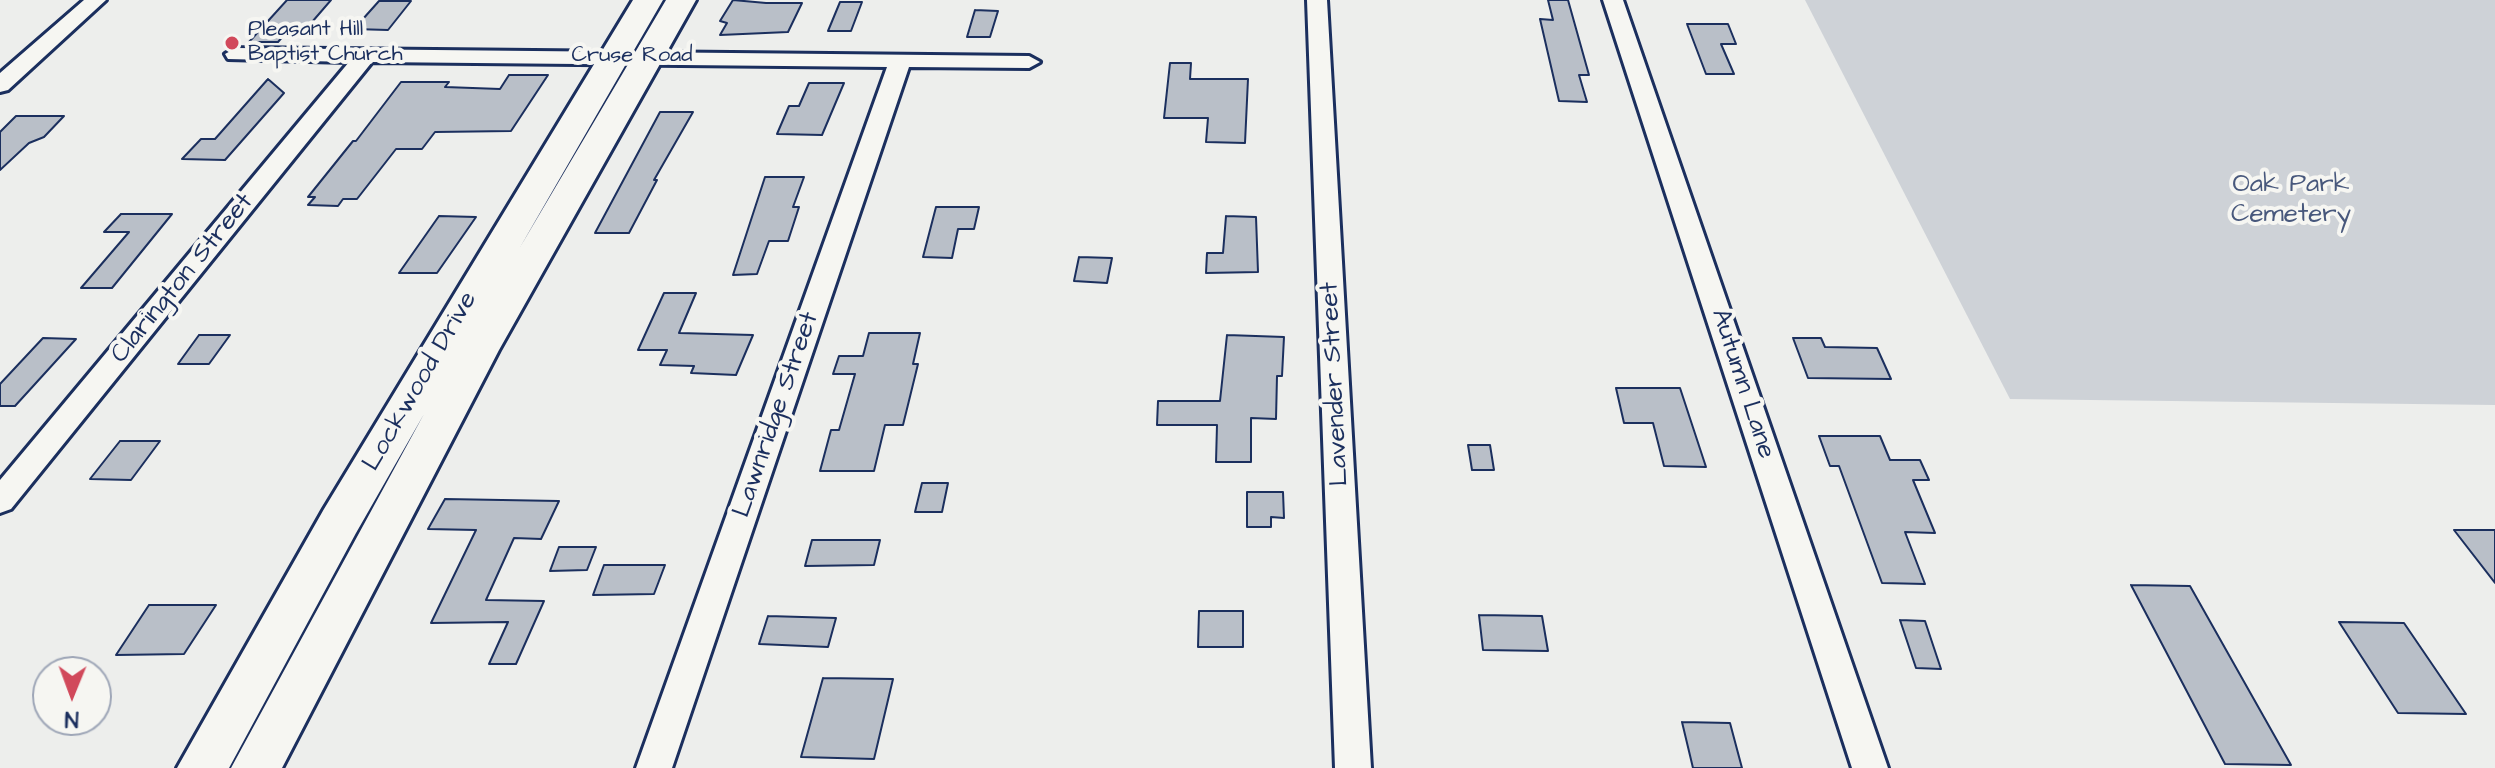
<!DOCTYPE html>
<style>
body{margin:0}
#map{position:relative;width:2495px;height:768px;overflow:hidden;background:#edeeec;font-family:"Architects Daughter",sans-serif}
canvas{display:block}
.north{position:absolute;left:32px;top:656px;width:80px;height:80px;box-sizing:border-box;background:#f6f6f2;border:2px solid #9ea6b7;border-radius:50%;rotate:181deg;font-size:22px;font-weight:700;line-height:32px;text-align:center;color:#1b2f5e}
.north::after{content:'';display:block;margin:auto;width:28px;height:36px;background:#d1495b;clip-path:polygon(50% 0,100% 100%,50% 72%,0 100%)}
</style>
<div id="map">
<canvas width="2495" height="768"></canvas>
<div class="north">N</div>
</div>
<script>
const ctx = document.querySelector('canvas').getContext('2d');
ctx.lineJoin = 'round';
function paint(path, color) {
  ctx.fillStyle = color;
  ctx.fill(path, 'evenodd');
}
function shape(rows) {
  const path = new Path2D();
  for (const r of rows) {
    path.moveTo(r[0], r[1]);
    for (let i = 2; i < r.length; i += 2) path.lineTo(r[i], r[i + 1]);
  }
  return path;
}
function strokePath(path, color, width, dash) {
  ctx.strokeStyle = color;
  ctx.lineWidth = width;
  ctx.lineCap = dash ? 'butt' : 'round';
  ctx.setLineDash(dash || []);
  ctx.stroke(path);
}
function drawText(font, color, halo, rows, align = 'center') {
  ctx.font = font + ' "Architects Daughter",sans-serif';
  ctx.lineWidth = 8;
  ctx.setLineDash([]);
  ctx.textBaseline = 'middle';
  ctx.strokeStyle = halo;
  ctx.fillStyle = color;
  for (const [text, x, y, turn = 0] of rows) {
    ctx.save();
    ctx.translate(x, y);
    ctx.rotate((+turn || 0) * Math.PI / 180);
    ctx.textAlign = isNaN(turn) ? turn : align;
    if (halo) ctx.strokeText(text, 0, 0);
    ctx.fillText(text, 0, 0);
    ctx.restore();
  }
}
const green = shape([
 [1805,0,2495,0,2495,405,2010,399]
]);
const building = shape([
 [287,0,331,0,306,29,289,29,278,42,249,42,287,0],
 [733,0,766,3,802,3,788,32,720,35,727,23,720,21,733,0],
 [1548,0,1568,0,1589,75,1579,75,1587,102,1559,101,1540,19,1553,20,1548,0],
 [379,1,411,1,388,30,354,29,379,1],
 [840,2,862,2,851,31,828,31,840,2],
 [975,10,998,11,990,37,967,37,975,10],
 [1687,24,1728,24,1736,44,1721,44,1734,74,1706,74,1687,24],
 [1170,63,1191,63,1190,79,1248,79,1245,143,1206,142,1208,118,1164,118,1170,63],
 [509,75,548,75,511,131,435,132,422,149,396,149,357,199,343,199,338,206,308,205,315,197,308,197,353,141,356,141,401,82,449,82,445,87,500,89,509,75],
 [268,79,284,93,225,160,182,159,201,139,215,139,268,79],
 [809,83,844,83,822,135,777,134,789,106,799,106,809,83],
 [660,112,693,112,654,180,657,180,629,233,595,233,660,112],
 [16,116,64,116,44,137,29,143,0,170,0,132,16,116],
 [765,177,804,177,793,207,799,207,788,241,769,241,757,274,733,275,765,177],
 [936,207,979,207,974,229,958,229,952,258,923,257,936,207],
 [121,214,172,214,112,288,81,288,129,232,104,232,121,214],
 [439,216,476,217,437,273,399,273,439,216],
 [1226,216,1256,217,1258,272,1206,273,1207,253,1223,253,1226,216],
 [1079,257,1112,258,1107,283,1074,281,1079,257],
 [664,293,696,293,679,333,753,335,736,375,691,373,694,366,660,365,667,350,638,350,664,293],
 [869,333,920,333,913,364,918,364,903,425,885,425,874,471,820,471,831,430,839,430,855,374,833,374,839,356,863,356,869,333],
 [199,335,230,335,209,364,178,364,199,335],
 [1227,335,1284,337,1282,376,1277,376,1276,419,1251,418,1251,462,1216,462,1217,425,1157,425,1158,401,1220,401,1227,335],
 [43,338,76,339,15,406,0,406,0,384,43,338],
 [1793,338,1821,338,1825,347,1877,348,1891,379,1808,378,1793,338],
 [1616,388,1680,388,1706,467,1664,466,1653,423,1624,423,1616,388],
 [1819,436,1880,436,1890,460,1920,460,1929,480,1913,480,1935,533,1905,532,1925,584,1882,583,1839,466,1830,466,1819,436],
 [120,441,160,441,131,480,90,479,120,441],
 [1468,445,1490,445,1494,470,1472,470,1468,445],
 [922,483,948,483,942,512,915,512,922,483],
 [1247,492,1283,492,1284,518,1271,517,1271,527,1247,527,1247,492],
 [445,499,559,501,541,539,514,538,486,600,544,601,516,664,489,664,508,622,431,623,476,530,428,529,445,499],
 [2454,530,2495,530,2495,583,2454,530],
 [812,540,880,540,874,565,805,566,812,540],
 [559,547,596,547,587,570,550,571,559,547],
 [604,565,665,565,654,594,593,595,604,565],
 [2131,585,2190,586,2291,765,2225,764,2131,585],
 [149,605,216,605,184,654,116,655,149,605],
 [1199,611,1243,611,1243,647,1198,647,1199,611],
 [1479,615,1542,616,1548,651,1483,650,1479,615],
 [768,616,836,618,828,647,759,644,768,616],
 [1900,620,1925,621,1941,669,1916,668,1900,620],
 [2339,622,2404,623,2466,714,2398,713,2339,622],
 [823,678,893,679,874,759,801,757,823,678],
 [1682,722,1730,723,1742,768,1693,768,1682,722]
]);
const street = shape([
 [84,0,106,0,8,90,0,92,0,73,84,0],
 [1307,0,1327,0,1371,768,1335,768,1307,0],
 [1603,0,1623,0,1888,768,1852,768,1603,0],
 [236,48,1029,56,1040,62,1029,68,909,67,672,768,636,768,887,67,372,62,11,509,0,513,0,480,349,62,228,59,225,54,236,48]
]);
const secondary = shape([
 [633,0,663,0,519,249,666,0,696,0,499,350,282,768,231,768,424,414,356,533,229,768,177,768,324,509,633,0]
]);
const markers = [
 [232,43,8,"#d1495b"]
];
const farPoinames = [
 ["Pleasant Hill",248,30],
 ["Baptist Church",248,55]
];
const farStreetnames = [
 ["Cruse Road",632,56]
];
const parkNames = [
 ["Oak Park",2291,186],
 ["Cemetery",2291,216]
];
const streetNames = [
 ["Clarington Street",183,279,-51],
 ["Lockwood Drive",421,382,-60],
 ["Lavender Street",1336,384,-93],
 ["Autumn Lane",1742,384,72],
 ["Lawnridge Street",777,415,-71]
];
paint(green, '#ced2d7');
paint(building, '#b9bfc8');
strokePath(building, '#1b2f5e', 2);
strokePath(street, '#1b2f5e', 6);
strokePath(secondary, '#1b2f5e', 6);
paint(street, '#f6f6f2');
paint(secondary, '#f6f6f2');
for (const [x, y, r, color] of markers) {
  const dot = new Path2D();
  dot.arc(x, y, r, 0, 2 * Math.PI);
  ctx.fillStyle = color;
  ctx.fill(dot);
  strokePath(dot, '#f6f6f2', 3);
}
drawText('22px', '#1b2f5e', '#f6f6f2', farPoinames, 'left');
drawText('22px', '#1b2f5e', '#f6f6f2', farStreetnames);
drawText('26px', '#48587c', '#f6f6f2', parkNames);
drawText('26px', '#1b2f5e', '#f6f6f2', streetNames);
</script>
